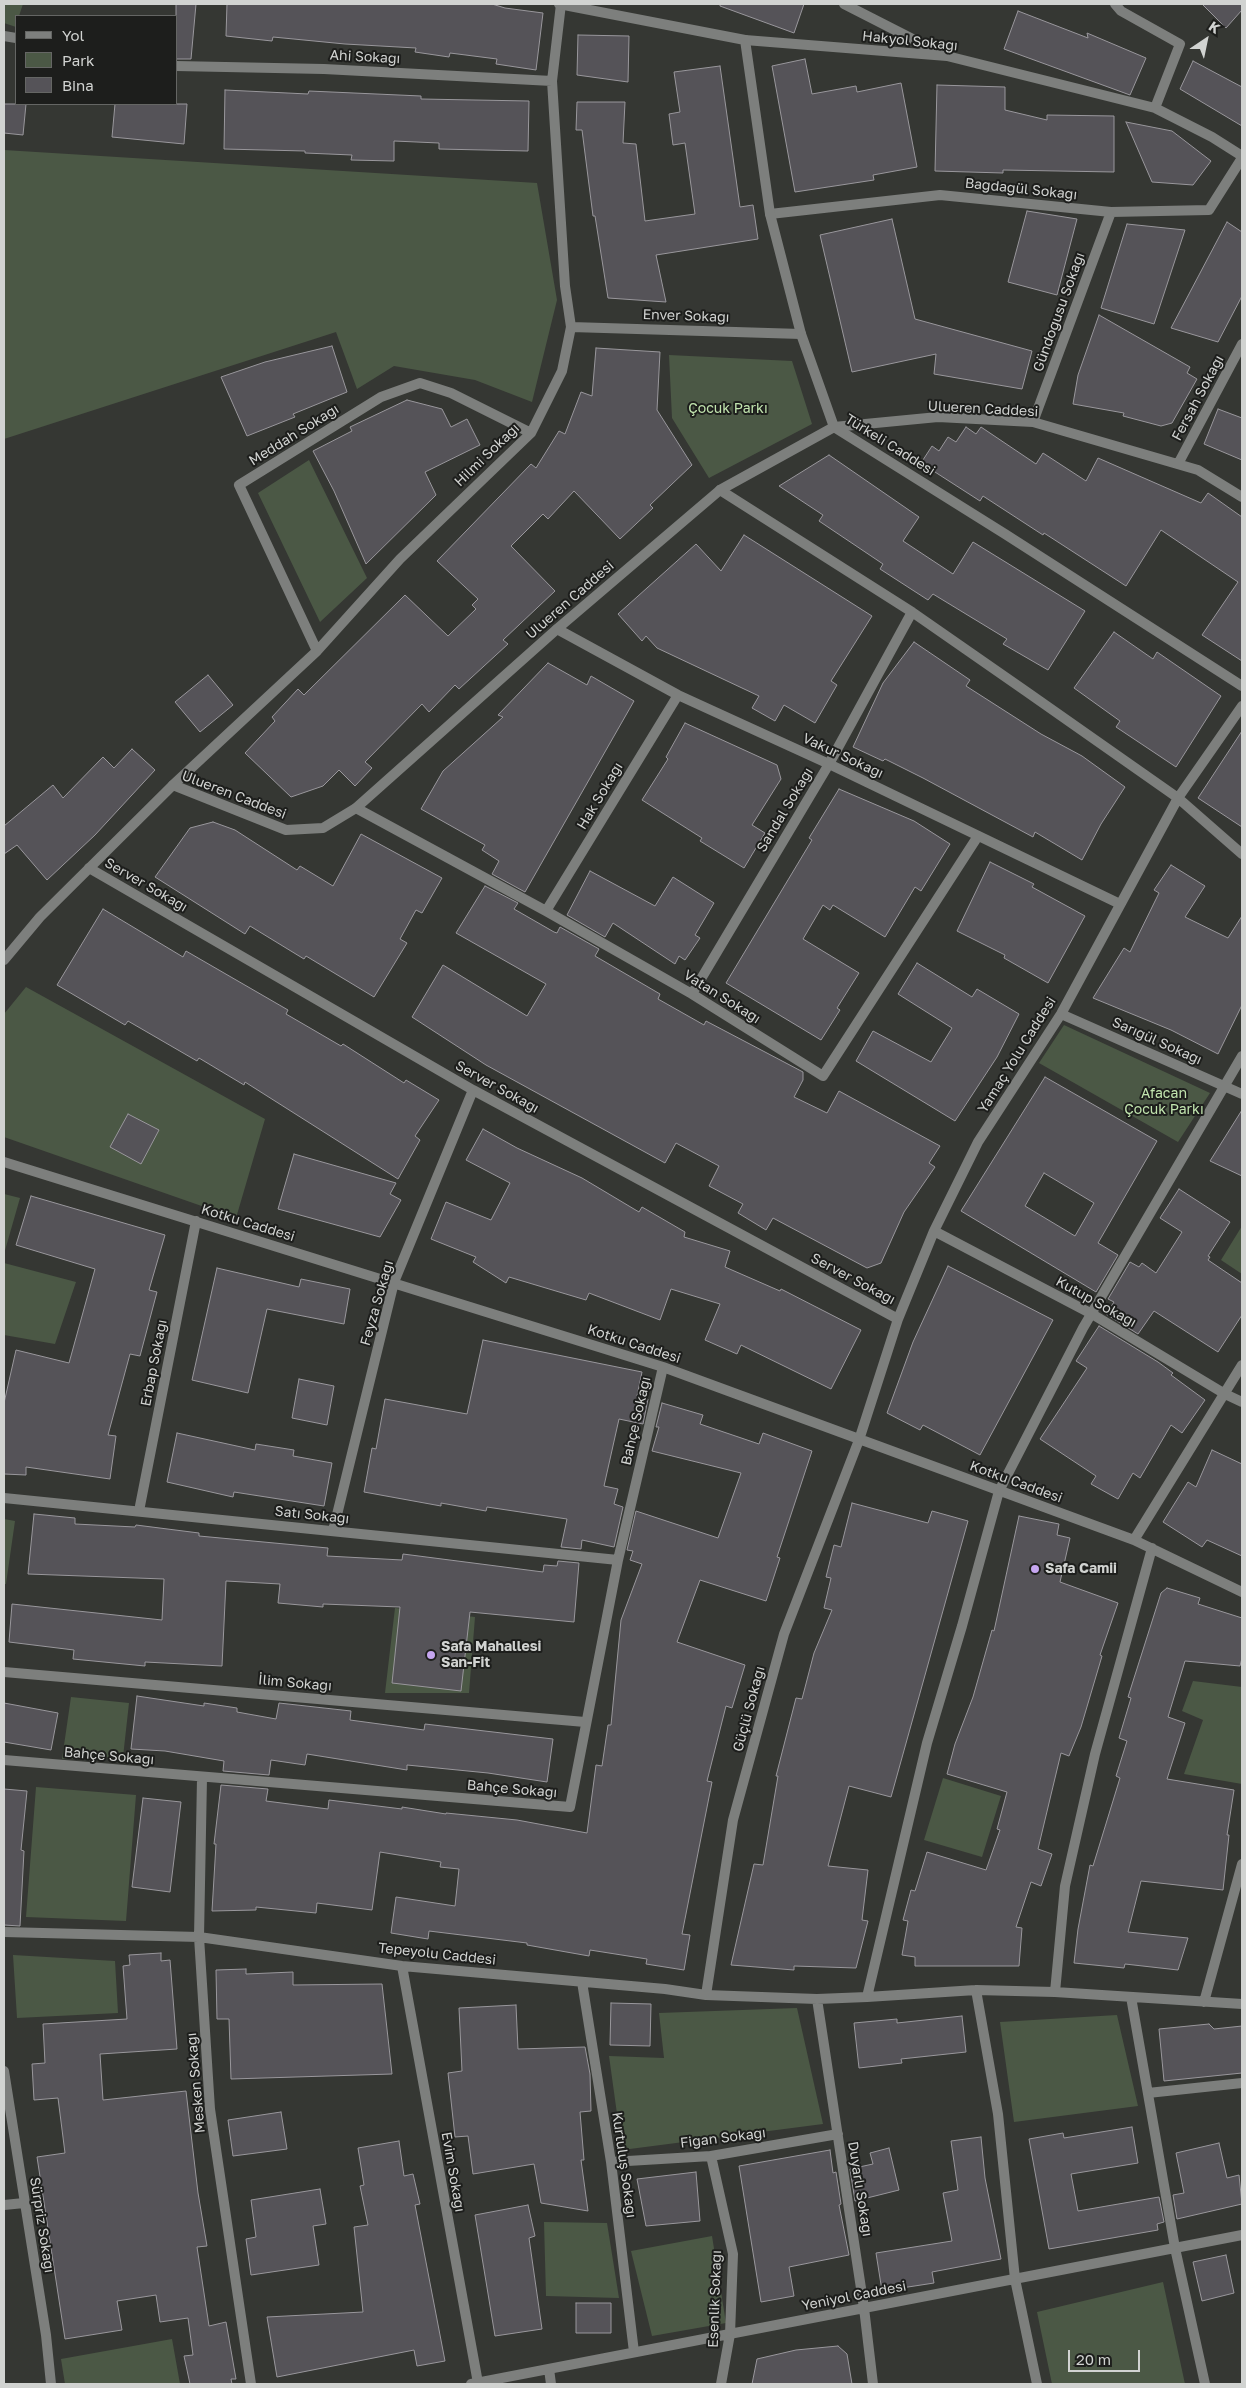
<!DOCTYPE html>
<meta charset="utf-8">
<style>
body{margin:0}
#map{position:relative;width:1246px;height:2388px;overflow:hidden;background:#353733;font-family:"Golos Text",sans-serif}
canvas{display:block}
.frame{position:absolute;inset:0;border:5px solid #d1d3d1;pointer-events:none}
.legend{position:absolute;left:15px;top:15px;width:162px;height:90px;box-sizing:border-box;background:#1d1e1c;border:1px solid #656664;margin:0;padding:6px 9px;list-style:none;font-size:15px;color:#d1d3d1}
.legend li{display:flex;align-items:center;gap:10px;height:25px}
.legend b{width:25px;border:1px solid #656664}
.north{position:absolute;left:1181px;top:15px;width:50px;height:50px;-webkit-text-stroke:4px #1d1e1c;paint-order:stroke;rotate:34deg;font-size:14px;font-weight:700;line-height:20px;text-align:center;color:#d1d3d1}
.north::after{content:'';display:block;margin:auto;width:18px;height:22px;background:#d1d3d1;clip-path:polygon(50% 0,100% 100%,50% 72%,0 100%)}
.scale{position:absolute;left:1068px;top:2350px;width:72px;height:22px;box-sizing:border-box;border:2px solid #d1d3d1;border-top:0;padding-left:6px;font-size:15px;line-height:18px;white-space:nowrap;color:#d1d3d1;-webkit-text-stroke:4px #1d1e1c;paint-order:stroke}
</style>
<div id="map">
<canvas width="1246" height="2388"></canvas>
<div class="frame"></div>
<ul class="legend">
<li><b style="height:6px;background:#7d7f7d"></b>Yol</li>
<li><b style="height:14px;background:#4b5845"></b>Park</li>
<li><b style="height:14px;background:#555358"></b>Bina</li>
</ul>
<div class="north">K</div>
<div class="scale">20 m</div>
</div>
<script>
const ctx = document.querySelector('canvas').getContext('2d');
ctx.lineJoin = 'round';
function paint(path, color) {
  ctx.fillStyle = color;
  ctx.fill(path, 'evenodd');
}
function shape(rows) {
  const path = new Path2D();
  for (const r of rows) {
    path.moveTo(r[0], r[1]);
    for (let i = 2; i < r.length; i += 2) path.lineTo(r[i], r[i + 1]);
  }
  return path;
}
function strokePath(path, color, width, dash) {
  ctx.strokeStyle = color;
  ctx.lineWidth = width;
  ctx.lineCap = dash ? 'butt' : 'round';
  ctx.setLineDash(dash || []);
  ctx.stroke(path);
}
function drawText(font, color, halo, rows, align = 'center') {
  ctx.font = font + ' "Golos Text",sans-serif';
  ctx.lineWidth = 4;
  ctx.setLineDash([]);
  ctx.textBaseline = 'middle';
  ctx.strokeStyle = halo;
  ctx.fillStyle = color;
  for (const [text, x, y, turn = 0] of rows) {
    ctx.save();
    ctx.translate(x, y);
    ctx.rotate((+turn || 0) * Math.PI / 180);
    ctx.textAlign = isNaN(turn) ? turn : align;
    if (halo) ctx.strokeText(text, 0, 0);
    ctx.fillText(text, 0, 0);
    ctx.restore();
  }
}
const green = shape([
 [4,4,23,4,19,16,16,16,16,27,4,23],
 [4,150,537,183,557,300,532,402,475,380,394,366,357,389,336,332,4,439],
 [669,355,792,361,812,424,709,478,672,418],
 [309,460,367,578,320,622,258,493],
 [26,987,265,1119,236,1218,4,1137,4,1014],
 [1064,1025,1210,1093,1178,1142,1039,1063],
 [4,1194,20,1198,4,1254],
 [1242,1226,1242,1274,1221,1260],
 [4,1263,76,1282,55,1344,4,1335],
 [4,1519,15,1521,6,1584,4,1584],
 [395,1608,475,1617,469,1693,385,1693],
 [1193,1681,1242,1687,1242,1784,1184,1774,1203,1720,1182,1711],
 [71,1697,129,1703,123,1757,62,1759],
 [943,1778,1001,1796,982,1857,924,1840],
 [36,1787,136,1795,126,1921,26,1917],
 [13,1955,115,1961,118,2013,17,2018],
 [797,2008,823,2124,622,2150,609,2056,664,2058,659,2013],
 [1117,2015,1138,2106,1014,2122,1000,2022],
 [544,2222,607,2223,619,2298,546,2296],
 [712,2236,726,2323,652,2336,631,2251],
 [1163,2282,1185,2384,1052,2384,1037,2312],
 [172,2339,180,2384,65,2384,61,2359]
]);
const building = shape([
 [176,4,196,4,191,59,176,59,176,4],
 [227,4,492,4,505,8,543,13,536,70,496,64,497,59,450,53,449,57,415,52,416,48,345,44,273,37,272,41,226,36,227,4],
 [720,4,804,4,794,33,720,6,720,4],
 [1202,4,1242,4,1242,10,1226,28,1202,4],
 [1018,11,1088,38,1087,33,1146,58,1130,95,1004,49,1018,11],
 [578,35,629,36,628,82,577,75,578,35],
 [805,59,812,94,856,86,857,92,901,83,917,167,873,175,874,180,795,192,772,66,805,59],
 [1193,61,1242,87,1242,126,1180,89,1193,61],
 [720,66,740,207,753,205,758,239,656,255,666,302,608,298,595,216,593,216,582,130,576,130,577,102,625,102,623,143,636,144,645,221,695,214,685,143,673,145,669,114,680,112,674,72,720,66],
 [937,85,1005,87,1005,110,1047,120,1047,115,1114,116,1114,172,1003,170,1003,173,935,171,937,85],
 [225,90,308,94,309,91,421,96,421,99,529,101,528,151,439,149,439,143,394,141,394,161,351,160,352,155,305,153,305,151,224,149,225,90],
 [4,104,26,104,23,135,4,133,4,104],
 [115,104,187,104,184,144,112,137,115,104],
 [1126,122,1172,131,1211,161,1193,185,1152,182,1126,122],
 [1027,211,1077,219,1057,295,1008,282,1027,211],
 [892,219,915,319,1032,351,1022,389,934,374,936,354,852,372,820,235,892,219],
 [1227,222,1242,232,1242,296,1218,342,1171,328,1227,222],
 [1127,224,1185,230,1154,324,1101,308,1127,224],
 [1099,315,1190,367,1187,373,1197,379,1172,423,1161,426,1123,416,1124,413,1073,404,1078,375,1099,315],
 [332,346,347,392,293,414,295,417,247,436,221,377,265,362,332,346],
 [596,348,660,352,657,410,692,465,650,505,653,508,620,539,574,491,548,519,543,514,511,546,555,591,503,640,508,644,459,689,455,685,429,712,422,704,365,762,372,768,355,786,339,770,323,786,291,797,245,753,275,721,272,717,298,689,304,695,405,595,448,636,476,609,472,605,478,599,437,561,531,464,536,468,559,431,565,434,581,392,592,396,596,348],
 [407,400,442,409,451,427,467,419,480,445,425,472,436,495,366,564,334,491,313,451,352,431,350,427,407,400],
 [1218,409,1242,418,1242,460,1204,444,1218,409],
 [966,427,976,434,981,427,1036,464,1043,453,1086,481,1098,458,1201,503,1208,493,1242,517,1242,661,1202,635,1238,582,1161,530,1126,586,1044,533,1043,535,983,496,980,501,921,463,932,446,939,451,948,437,956,442,966,427],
 [829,455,919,517,903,541,953,574,973,542,1085,611,1048,670,1003,644,1007,639,933,594,928,600,880,569,883,564,819,521,823,515,779,486,829,455],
 [744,535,872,616,831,681,837,685,815,723,784,705,775,721,752,708,759,696,657,648,646,636,642,641,618,614,696,544,721,571,744,535],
 [1114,632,1153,659,1157,652,1221,696,1176,767,1116,727,1120,721,1074,688,1114,632],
 [914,642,970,680,966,686,1041,734,1082,756,1125,787,1101,824,1082,860,1035,832,1033,837,923,778,885,759,883,761,853,747,883,683,914,642],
 [548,663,587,685,591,676,634,701,525,892,492,874,499,861,482,850,485,845,421,809,443,771,503,717,498,715,548,663],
 [208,675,233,705,200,732,175,702,208,675],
 [685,723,777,765,781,779,752,825,765,833,744,868,700,841,702,838,642,800,668,759,666,757,685,723],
 [1242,731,1242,827,1198,798,1242,731],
 [132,749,155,770,95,835,47,880,17,845,4,854,4,826,53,785,63,798,103,757,114,768,132,749],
 [839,789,914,821,950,844,921,891,915,887,885,937,833,905,830,910,823,905,803,939,859,973,837,1008,840,1010,821,1040,726,983,812,840,809,838,839,789],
 [213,822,235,830,297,870,300,866,333,886,361,834,442,878,422,913,416,910,400,939,407,943,374,997,306,956,304,959,250,926,245,934,155,877,190,828,213,822],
 [990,862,1034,884,1032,887,1085,916,1048,983,1004,958,1005,955,957,931,990,862],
 [1171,865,1205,886,1185,917,1228,938,1242,916,1242,1005,1218,1054,1171,1030,1093,998,1124,948,1130,952,1159,893,1154,890,1171,865],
 [590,871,655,906,673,877,714,903,695,935,700,938,685,960,679,956,675,964,613,923,605,937,567,915,590,871],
 [485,886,518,903,514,909,554,932,557,933,560,927,599,949,595,956,660,994,658,999,704,1025,706,1021,803,1072,803,1080,794,1097,827,1113,839,1091,940,1146,929,1163,935,1167,904,1212,881,1263,867,1268,773,1218,766,1230,738,1213,743,1204,709,1186,719,1166,676,1143,665,1163,486,1065,412,1017,443,965,527,1016,546,984,456,933,485,886],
 [103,909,183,957,186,951,288,1010,286,1014,341,1046,343,1044,404,1083,406,1080,439,1100,415,1136,420,1140,398,1179,245,1082,244,1085,199,1058,197,1061,128,1021,125,1025,57,985,103,909],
 [917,963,972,997,977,989,1019,1014,997,1057,955,1121,856,1061,873,1031,931,1062,952,1028,898,994,917,963],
 [1045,1077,1157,1141,1098,1243,1118,1255,1096,1292,961,1211,1045,1077],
 [1044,1173,1094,1203,1075,1236,1025,1206,1044,1173],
 [1242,1110,1242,1176,1210,1161,1242,1110],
 [128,1114,159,1130,141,1164,110,1147,128,1114],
 [483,1129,517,1148,582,1178,639,1212,642,1207,685,1232,684,1237,730,1251,725,1267,780,1291,781,1289,861,1330,831,1389,741,1345,737,1354,705,1340,720,1304,671,1289,660,1320,589,1293,586,1300,509,1277,506,1283,473,1262,476,1257,431,1239,446,1202,491,1220,510,1183,466,1160,483,1129],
 [294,1154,396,1183,390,1194,401,1200,380,1237,278,1209,294,1154],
 [1179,1189,1230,1222,1208,1256,1210,1257,1208,1260,1242,1283,1242,1315,1218,1352,1154,1311,1138,1334,1106,1314,1114,1302,1108,1299,1130,1262,1139,1267,1142,1263,1156,1273,1182,1232,1160,1218,1179,1189],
 [31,1196,165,1235,149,1290,157,1292,140,1356,130,1354,108,1435,116,1436,110,1479,26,1467,26,1475,4,1474,4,1403,16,1350,69,1363,95,1269,16,1245,31,1196],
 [948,1266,1053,1320,980,1455,923,1425,920,1430,887,1413,913,1342,948,1266],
 [217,1268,299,1287,301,1279,350,1289,344,1324,267,1309,248,1393,192,1380,217,1268],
 [1099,1326,1158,1362,1173,1373,1171,1375,1205,1400,1182,1433,1171,1425,1140,1478,1133,1473,1118,1499,1091,1484,1096,1476,1040,1439,1087,1368,1076,1361,1099,1326],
 [483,1340,642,1372,637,1396,648,1399,643,1424,619,1419,604,1486,618,1489,614,1504,623,1507,614,1547,582,1540,581,1549,561,1547,567,1519,487,1507,486,1511,441,1503,441,1506,364,1492,372,1448,376,1449,385,1399,467,1414,483,1340],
 [299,1379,334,1386,327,1425,292,1418,299,1379],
 [662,1403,703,1415,700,1424,759,1444,763,1433,812,1451,777,1557,780,1558,766,1601,700,1580,677,1642,745,1665,732,1708,726,1706,707,1781,712,1782,682,1934,690,1935,684,1970,646,1964,647,1959,590,1950,589,1956,527,1945,527,1943,429,1931,428,1939,391,1933,396,1897,455,1906,459,1869,440,1867,441,1862,380,1852,372,1910,317,1903,316,1913,256,1907,256,1910,212,1911,216,1844,214,1844,221,1785,268,1789,266,1801,328,1809,329,1800,402,1809,402,1807,446,1814,446,1813,517,1820,587,1833,596,1765,602,1766,608,1725,611,1725,621,1620,642,1564,630,1560,633,1551,627,1550,636,1511,718,1538,741,1473,652,1451,659,1427,656,1427,662,1403],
 [177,1433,255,1450,256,1444,294,1450,293,1456,332,1463,324,1506,234,1492,233,1497,167,1482,177,1433],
 [1212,1450,1242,1464,1242,1556,1207,1540,1202,1547,1163,1522,1188,1482,1196,1487,1212,1450],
 [852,1503,928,1523,932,1511,968,1521,891,1797,849,1786,828,1866,868,1870,862,1920,868,1921,856,1968,794,1966,794,1970,731,1965,754,1864,763,1865,778,1776,776,1776,796,1698,802,1699,814,1653,832,1610,824,1608,831,1578,826,1577,834,1545,841,1547,852,1503],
 [34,1514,75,1518,75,1524,135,1527,136,1525,199,1533,199,1536,328,1548,327,1556,402,1560,403,1554,543,1572,544,1565,557,1566,558,1561,579,1563,574,1622,470,1612,461,1691,392,1683,400,1607,323,1604,323,1607,278,1603,280,1584,226,1581,222,1666,145,1662,145,1666,73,1659,74,1650,9,1642,12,1604,162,1620,164,1579,28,1574,34,1514],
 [1019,1516,1059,1524,1057,1535,1070,1538,1060,1582,1118,1603,1100,1655,1102,1656,1081,1727,1069,1756,1061,1753,1038,1849,1052,1854,1041,1886,1031,1882,1016,1927,1022,1928,1019,1966,915,1966,915,1957,902,1955,908,1921,903,1920,911,1890,915,1891,927,1852,986,1870,1000,1830,997,1829,1007,1792,947,1774,955,1744,973,1697,992,1630,994,1631,1019,1516],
 [1167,1588,1200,1598,1198,1604,1242,1618,1242,1658,1240,1666,1185,1661,1168,1717,1185,1723,1167,1779,1234,1790,1227,1835,1229,1835,1223,1890,1141,1881,1128,1932,1188,1938,1178,1970,1125,1964,1124,1968,1074,1963,1078,1929,1090,1865,1093,1866,1120,1778,1116,1776,1127,1741,1119,1738,1131,1698,1128,1697,1161,1593,1167,1588],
 [137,1696,204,1706,204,1703,237,1708,237,1712,276,1719,279,1703,351,1711,350,1720,424,1730,425,1724,553,1739,547,1782,488,1773,407,1765,407,1770,307,1754,305,1765,271,1760,269,1775,223,1771,224,1761,165,1751,131,1749,137,1696],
 [4,1703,58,1713,51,1750,4,1742,4,1703],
 [4,1789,27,1791,21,1850,24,1851,20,1926,4,1925,4,1789],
 [143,1798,181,1802,170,1892,132,1887,143,1798],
 [161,1953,161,1961,170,1960,177,2049,100,2054,103,2100,186,2091,198,2193,207,2246,197,2247,209,2326,226,2322,236,2379,231,2379,232,2384,190,2384,184,2356,193,2355,188,2318,160,2322,156,2295,117,2301,122,2330,65,2339,37,2157,65,2153,58,2098,34,2100,32,2064,45,2063,43,2024,127,2019,123,1966,130,1965,129,1955,161,1953],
 [246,1969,246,1974,293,1972,293,1985,382,1984,392,2074,231,2079,229,2019,217,2019,216,1970,246,1969],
 [611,2003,651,2004,650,2046,610,2045,611,2003],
 [516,2005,518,2049,585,2047,590,2074,591,2111,580,2112,584,2160,581,2160,588,2211,541,2203,534,2164,473,2174,468,2136,455,2137,448,2073,462,2071,459,2008,516,2005],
 [962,2016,966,2052,901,2059,902,2063,859,2068,854,2023,897,2019,897,2023,962,2016],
 [1209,2024,1214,2029,1242,2026,1242,2073,1164,2081,1159,2029,1209,2024],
 [281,2112,287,2149,233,2156,228,2120,281,2112],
 [1132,2127,1138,2163,1071,2174,1078,2211,1159,2197,1164,2222,1157,2224,1158,2230,1049,2249,1029,2139,1063,2133,1064,2138,1132,2127],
 [981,2137,985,2178,1001,2259,932,2272,934,2283,882,2291,876,2253,952,2241,943,2193,958,2190,951,2141,981,2137],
 [399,2141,404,2176,413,2174,420,2204,415,2205,445,2361,417,2366,414,2350,277,2377,267,2317,363,2312,354,2227,368,2225,360,2186,364,2185,358,2148,399,2141],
 [1219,2143,1227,2178,1239,2175,1242,2204,1177,2219,1173,2195,1184,2193,1176,2153,1219,2143],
 [889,2148,899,2190,855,2201,850,2169,873,2164,870,2153,889,2148],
 [830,2150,833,2173,836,2172,841,2204,839,2205,849,2255,789,2267,794,2296,761,2302,739,2166,830,2150],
 [696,2172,700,2221,646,2226,637,2179,696,2172],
 [320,2189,326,2224,313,2226,319,2265,251,2275,246,2239,256,2237,251,2200,320,2189],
 [528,2205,535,2236,529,2238,542,2329,495,2336,475,2215,528,2205],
 [1226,2255,1234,2293,1202,2301,1193,2262,1226,2255],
 [576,2303,611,2303,611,2333,576,2333,576,2303],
 [838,2346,847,2354,852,2384,752,2384,757,2359,796,2350,838,2346]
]);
const minor = shape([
 [844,4,942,54],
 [1115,4,1121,11,1180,44,1155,108],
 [4,36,16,38],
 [745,40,947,56,1155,108,1212,137,1242,156],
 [176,66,324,69,552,81],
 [770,214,940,195,1111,212,1209,210,1242,158],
 [571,327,801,334],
 [1033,422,1111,212],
 [834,427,938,417,1033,422,1198,470,1242,497],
 [1178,464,1242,344],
 [720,490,912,612,1027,692,1178,798,1242,854],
 [557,629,678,695,829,764,1120,904],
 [317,651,239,485,381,397,420,383,451,393,531,433],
 [173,785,317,651,400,559,531,433,562,371,571,327,565,286,552,81,561,4],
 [356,808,546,911,692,994,823,1076,978,836],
 [89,868,473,1090,898,1319],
 [546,911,678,695],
 [692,994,829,764,912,612],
 [1061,1014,1242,1094],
 [4,1162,663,1367,1134,1540,1242,1592],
 [934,1231,1092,1314,1225,1394,1242,1402],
 [4,1498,618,1560],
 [139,1511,196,1221],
 [333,1531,394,1282,473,1090],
 [1134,1540,1242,1365],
 [4,1672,585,1722],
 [4,1760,570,1807,618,1560,663,1367],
 [202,1778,199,1937,210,2109,251,2384],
 [4,1932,199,1937,402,1966,665,1989,706,1995,817,1999,867,1997],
 [402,1966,478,2383],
 [582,1982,611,2162,634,2352],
 [976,1990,867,1997,927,1743,962,1626,999,1491,1083,1328,1242,1056],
 [1055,1992,1065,1886,1095,1754,1152,1548],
 [706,1995,733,1820,784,1634,859,1440,898,1319,934,1231,978,1142,1061,1014,1178,798,1242,706],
 [1131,1997,1175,2248,1205,2384],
 [817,1999,864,2308,873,2384],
 [1204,2002,1242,1864],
 [4,2071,46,2335,51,2384],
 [1148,2093,1242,2083],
 [711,2156,733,2254,730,2334,721,2384],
 [611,2162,711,2156,838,2134],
 [4,2205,24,2203],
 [549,2369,551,2384],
 [471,2384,1242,2235],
 [1037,2384,1015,2279,998,2114,976,1990,1055,1992,1242,2004]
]);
const tertiary = shape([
 [559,4,745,40,770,214,801,334,834,427,1005,534,1242,686],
 [4,960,40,917,173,785,286,830,323,828,356,808,557,629,720,490,834,427]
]);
const markers = [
 [1035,1569,5,"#c6a6f0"],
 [431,1655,5,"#c6a6f0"]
];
const streetNames = [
 ["Hakyol Sokağı",910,41,6],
 ["Ahi Sokağı",365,57,3],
 ["Bağdagül Sokağı",1021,189,6],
 ["Gündoğusu Sokağı",1059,312,-70],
 ["Enver Sokağı",686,316,2],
 ["Fersah Sokağı",1198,398,-62],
 ["Ulueren Caddesi",983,409,3],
 ["Meddah Sokağı",294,435,-32],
 ["Türkeli Caddesi",890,445,32],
 ["Hilmi Sokağı",487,455,-44],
 ["Ulueren Caddesi",570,600,-41],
 ["Vakur Sokağı",843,756,25],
 ["Ulueren Caddesi",234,795,21],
 ["Hak Sokağı",600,796,-59],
 ["Sandal Sokağı",785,810,-59],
 ["Server Sokağı",146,885,30],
 ["Vatan Sokağı",722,997,32],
 ["Sarıgül Sokağı",1157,1041,24],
 ["Yamaç Yolu Caddesi",1017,1055,-58],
 ["Server Sokağı",497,1087,29],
 ["Kotku Caddesi",248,1223,17],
 ["Server Sokağı",853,1279,28],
 ["Kutup Sokağı",1096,1302,29],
 ["Feyza Sokağı",377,1303,-74],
 ["Kotku Caddesi",634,1344,18],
 ["Erbap Sokağı",154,1363,-79],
 ["Bahçe Sokağı",636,1421,-77],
 ["Kotku Caddesi",1016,1482,20],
 ["Satı Sokağı",312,1515,6],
 ["İlim Sokağı",295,1683,5],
 ["Güçlü Sokağı",749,1709,-75],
 ["Bahçe Sokağı",109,1756,5],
 ["Bahçe Sokağı",512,1789,5],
 ["Tepeyolu Caddesi",437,1954,6],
 ["Mesken Sokağı",196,2083,-95],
 ["Figan Sokağı",723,2138,-7],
 ["Kurtuluş Sokağı",624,2165,82],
 ["Evim Sokağı",453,2172,80],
 ["Duyarlı Sokağı",860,2189,81],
 ["Sürpriz Sokağı",42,2225,81],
 ["Yeniyol Caddesi",854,2296,-11],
 ["Esenlik Sokağı",715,2299,-88]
];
const parkNames = [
 ["Çocuk Parkı",728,409],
 ["Afacan",1164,1094],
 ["Çocuk Parkı",1164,1110]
];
const poiNames = [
 ["Safa Camii",1045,1569],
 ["Safa Mahallesi",441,1647],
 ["San-Fit",441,1663]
];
paint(green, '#4b5845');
paint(building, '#555358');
strokePath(building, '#99979c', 1);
strokePath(minor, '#7d7f7d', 10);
strokePath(tertiary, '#7d7f7d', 10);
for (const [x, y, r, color] of markers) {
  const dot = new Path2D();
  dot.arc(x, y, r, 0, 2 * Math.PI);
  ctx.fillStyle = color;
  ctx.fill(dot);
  strokePath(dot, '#1d1e1c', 2);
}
drawText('14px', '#d1d3d1', '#1d1e1c', streetNames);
drawText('14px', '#c2e5af', '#1d1e1c', parkNames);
drawText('bold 14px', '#d1d3d1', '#1d1e1c', poiNames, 'left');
</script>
